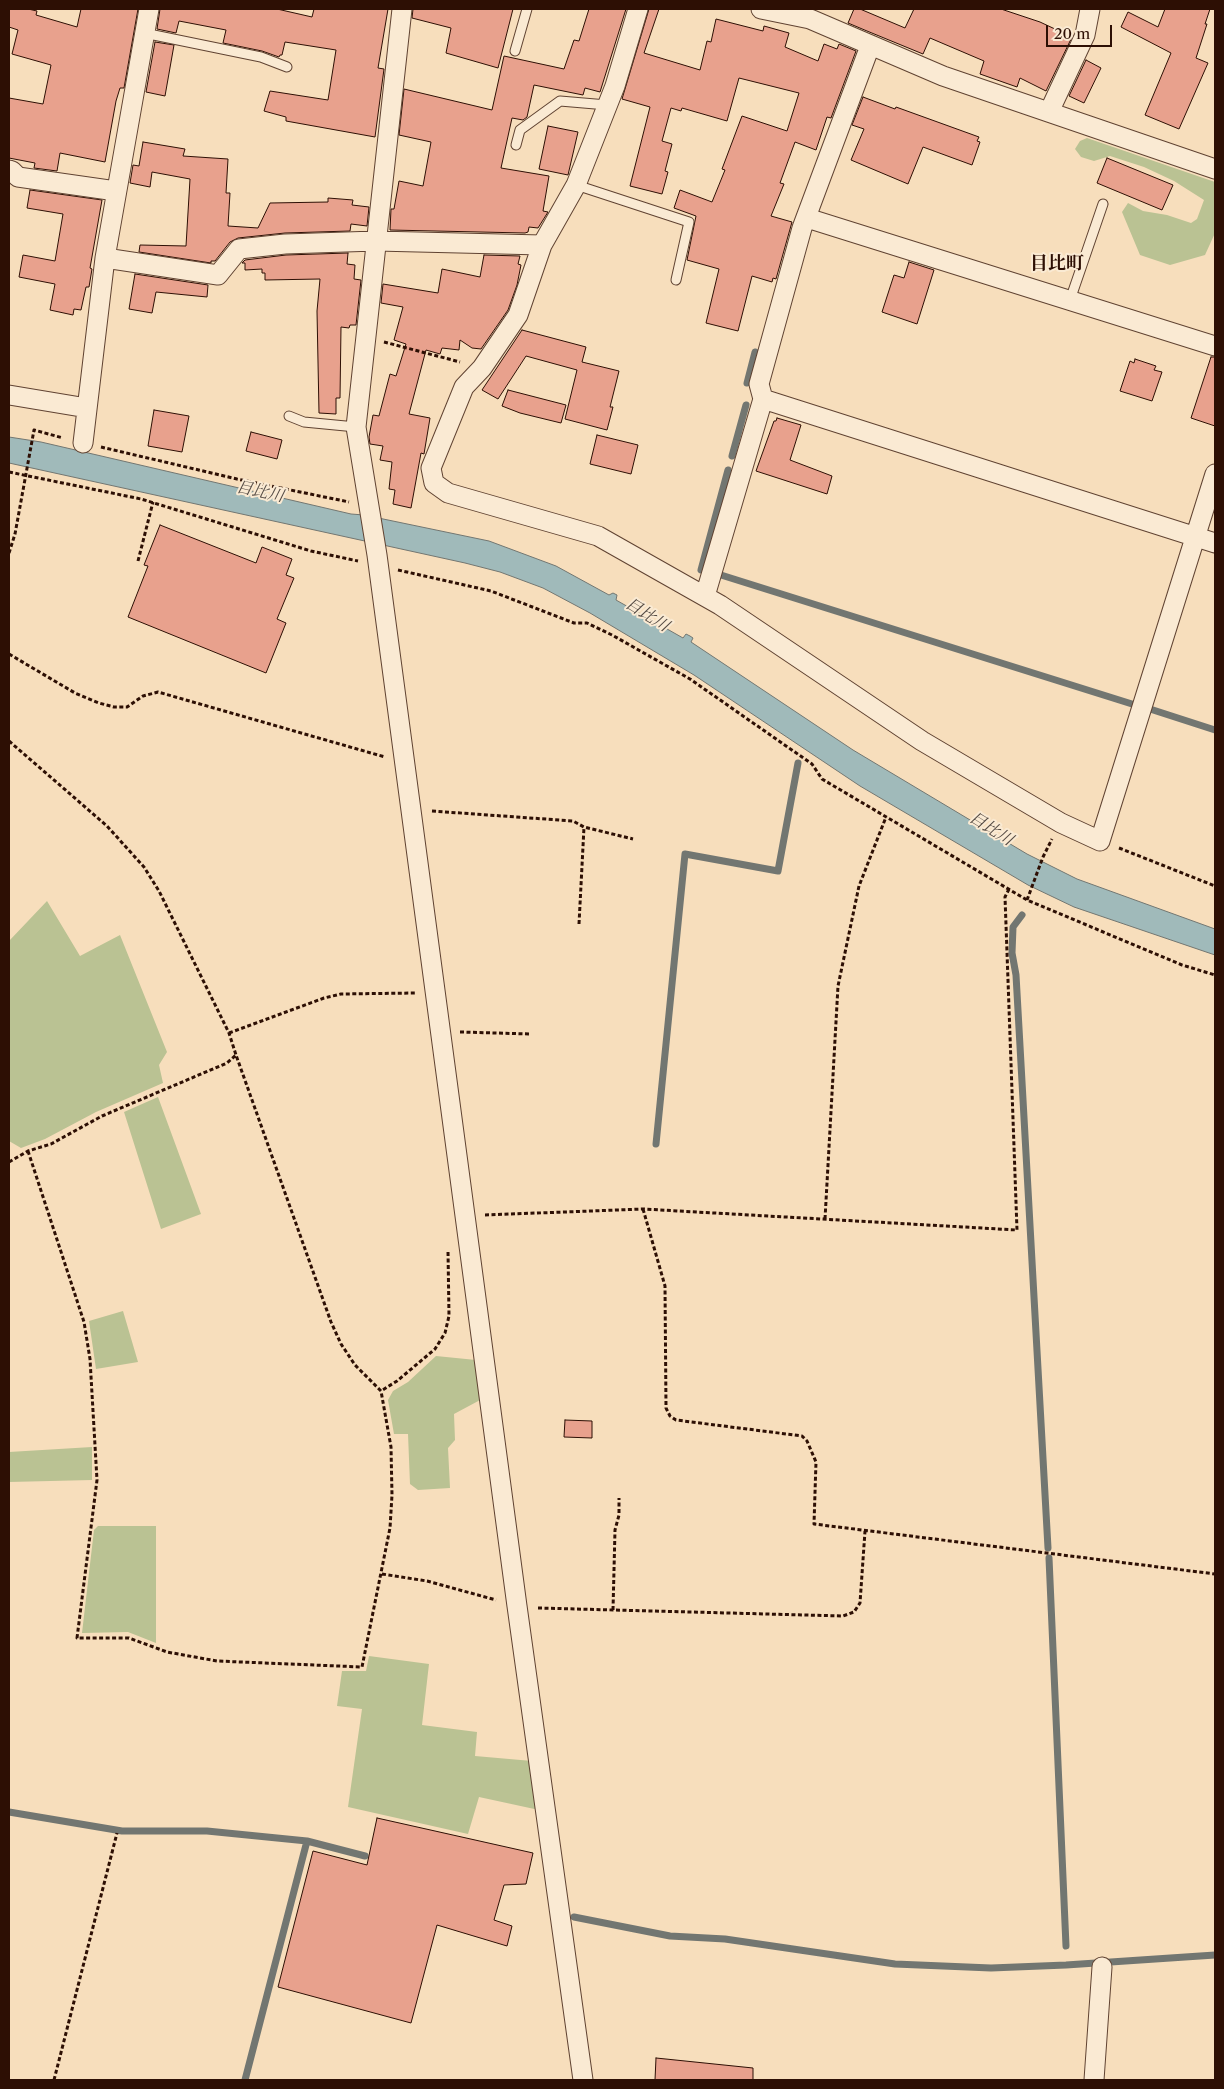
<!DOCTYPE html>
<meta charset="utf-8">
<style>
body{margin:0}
#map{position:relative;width:1224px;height:2089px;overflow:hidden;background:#f7debc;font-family:"Libre Caslon Text",serif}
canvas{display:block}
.frame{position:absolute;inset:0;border:10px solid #2d0f04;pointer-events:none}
.scale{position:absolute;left:1046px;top:25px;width:66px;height:22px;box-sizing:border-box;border:2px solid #2d0f04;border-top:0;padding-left:6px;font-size:15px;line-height:18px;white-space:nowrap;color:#2d0f04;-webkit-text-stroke:4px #faead3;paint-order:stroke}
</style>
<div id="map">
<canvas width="1224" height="2089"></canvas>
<div class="frame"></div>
<div class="scale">20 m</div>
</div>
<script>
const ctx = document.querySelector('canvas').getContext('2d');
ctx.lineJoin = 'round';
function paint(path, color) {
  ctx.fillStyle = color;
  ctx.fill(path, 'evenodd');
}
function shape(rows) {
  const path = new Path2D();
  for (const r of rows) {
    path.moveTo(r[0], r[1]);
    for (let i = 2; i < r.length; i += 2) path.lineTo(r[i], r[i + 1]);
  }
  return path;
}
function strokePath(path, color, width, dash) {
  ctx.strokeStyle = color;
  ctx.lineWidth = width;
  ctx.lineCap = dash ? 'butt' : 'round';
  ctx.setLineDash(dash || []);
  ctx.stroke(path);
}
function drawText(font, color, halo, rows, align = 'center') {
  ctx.font = font + ' "Libre Caslon Text","Noto Serif JP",serif';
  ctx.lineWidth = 4;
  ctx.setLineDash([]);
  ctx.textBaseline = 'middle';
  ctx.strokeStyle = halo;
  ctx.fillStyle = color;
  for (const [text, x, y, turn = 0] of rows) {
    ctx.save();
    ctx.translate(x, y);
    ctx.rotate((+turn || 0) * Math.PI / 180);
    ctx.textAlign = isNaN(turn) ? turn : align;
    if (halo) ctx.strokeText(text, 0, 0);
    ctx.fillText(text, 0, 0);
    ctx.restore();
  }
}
const green = shape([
 [1087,138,1215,182,1215,233,1205,255,1170,265,1140,255,1122,212,1128,203,1143,211,1167,215,1191,223,1197,219,1204,200,1174,181,1144,167,1110,156,1094,161,1081,157,1075,149,1080,141],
 [47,901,80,956,120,935,167,1052,159,1065,163,1083,96,1112,45,1139,21,1148,9,1141,9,941],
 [158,1097,201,1214,161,1229,124,1112],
 [123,1311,138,1362,96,1369,89,1321],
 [436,1356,476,1360,482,1399,454,1414,455,1440,448,1448,450,1488,418,1490,410,1484,408,1434,394,1434,388,1400,393,1391,408,1382],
 [92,1447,92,1480,9,1482,9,1452],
 [98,1526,156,1526,156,1643,128,1632,82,1633,94,1530],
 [369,1656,429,1664,422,1725,477,1732,475,1756,532,1761,539,1810,479,1797,468,1834,348,1807,362,1709,337,1706,342,1671,366,1671]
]);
const water = shape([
 [9,437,41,442,351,514,364,515,489,541,556,566,609,595,613,593,617,595,616,600,683,638,686,634,690,636,693,638,691,642,853,750,1027,854,1077,879,1215,929,1215,955,1074,907,1028,885,860,786,694,675,590,613,543,588,500,572,465,563,9,463,9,437]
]);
const stream = shape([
 [747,383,755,352],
 [732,456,746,405],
 [701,570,728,470],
 [721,575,1132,704],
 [1150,709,1215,730],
 [1022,915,1013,927,1012,953,1016,975,1020,1046,1048,1548],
 [656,1144,685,854,778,871,798,763],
 [1049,1558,1066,1946],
 [9,1812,122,1831,207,1831,307,1841,365,1856],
 [574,1917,670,1936,725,1939,895,1964,991,1968,1066,1965,1215,1955],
 [245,2080,307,1841]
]);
const building = shape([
 [9,9,28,9,37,11,36,15,77,27,81,9,138,9,124,88,120,88,116,101,105,162,60,153,57,171,34,168,35,163,9,158,9,98,43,104,51,65,12,54,18,30,9,27,9,9],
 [160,9,277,9,312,17,314,9,388,9,378,68,384,69,375,137,286,121,286,117,264,111,270,91,328,100,336,50,285,42,282,55,280,55,279,57,262,51,223,43,226,30,179,21,176,33,157,29,160,9],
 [413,9,513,9,498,68,446,53,451,28,412,18,413,9],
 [589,9,626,9,600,92,585,88,583,95,534,85,527,117,523,120,512,118,501,168,549,176,543,211,548,212,538,228,529,227,528,232,525,233,390,230,391,209,394,209,399,181,423,186,431,142,399,135,404,89,492,110,504,56,564,69,574,40,579,41,589,9],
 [649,9,659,9,644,53,700,70,707,41,711,42,716,19,763,31,764,26,789,33,785,47,818,61,824,44,837,49,839,44,856,51,831,118,827,117,816,150,795,142,780,183,784,184,771,216,792,222,776,279,773,278,772,282,752,276,738,331,706,323,719,269,687,260,696,216,674,208,680,190,712,202,725,170,722,169,742,116,787,131,799,93,739,78,727,121,682,108,681,111,671,108,662,141,672,144,665,171,668,172,662,194,630,186,650,107,622,99,649,9],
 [854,9,860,9,905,28,914,9,1001,9,1040,22,1072,37,1046,91,1020,78,1017,87,980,74,984,61,930,38,923,54,867,31,848,23,854,9],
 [1165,9,1210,9,1205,24,1207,24,1196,58,1208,63,1179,129,1145,115,1171,53,1121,27,1128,12,1158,27,1165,9],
 [155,42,174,45,165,96,146,92,155,42],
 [1086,60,1101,68,1084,103,1069,96,1086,60],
 [863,97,895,109,896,107,979,137,977,141,980,142,972,165,923,147,908,184,851,160,864,129,852,125,863,97],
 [548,126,578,132,568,175,539,169,548,126],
 [143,142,185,149,183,156,228,159,226,193,230,193,228,226,258,228,270,203,328,202,328,198,353,200,352,205,369,207,367,226,351,224,350,231,285,233,238,238,230,242,215,261,211,261,211,263,139,252,140,245,186,246,190,179,152,172,150,187,130,183,133,165,139,166,143,142],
 [1107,158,1173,185,1162,210,1097,183,1107,158],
 [30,190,102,200,90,268,92,269,89,287,86,287,81,310,74,309,73,315,50,310,55,284,19,277,23,255,55,261,63,214,27,208,30,190],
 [348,253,347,264,355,265,354,279,361,280,356,325,350,325,349,328,341,327,340,398,336,398,336,414,319,413,317,311,320,279,265,280,265,273,262,273,262,269,245,270,245,263,242,263,245,260,286,255,348,253],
 [484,255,520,256,518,264,521,265,517,285,508,310,481,349,472,348,460,340,459,350,442,348,440,354,426,350,409,414,430,418,424,454,421,453,411,508,393,504,395,490,389,489,392,462,380,460,383,446,370,444,369,437,373,415,379,416,390,374,396,376,406,344,394,340,403,307,381,303,383,284,438,293,442,269,480,277,484,255],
 [909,262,934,270,917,324,882,312,894,275,904,278,909,262],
 [135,274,208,285,207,297,156,292,152,313,129,309,135,274],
 [522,330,586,347,582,362,619,371,610,407,613,407,607,430,565,419,577,370,526,356,498,399,482,390,522,330],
 [1211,357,1215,357,1215,426,1191,418,1211,357],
 [1135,359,1156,366,1154,370,1162,372,1152,401,1120,391,1130,361,1134,363,1135,359],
 [508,390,566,405,561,423,520,413,502,406,508,390],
 [154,410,189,416,182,452,148,446,154,410],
 [777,418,801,425,790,460,832,476,827,494,756,471,774,421,776,421,777,418],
 [251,432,282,440,277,459,246,451,251,432],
 [597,435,638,445,631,474,590,464,597,435],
 [160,525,256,563,262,547,292,559,286,575,294,578,277,619,286,623,266,673,128,617,148,566,144,565,160,525],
 [565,1420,592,1421,592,1438,564,1437,565,1420],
 [377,1818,533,1853,526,1884,504,1885,494,1920,512,1926,507,1946,437,1925,411,2023,278,1987,313,1851,367,1865,377,1818],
 [656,2058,753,2068,753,2080,655,2080,656,2058]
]);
const path = shape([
 [384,342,460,362],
 [101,447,237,479,349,502],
 [9,472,141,499,311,551,358,561],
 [9,553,15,534,34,430,63,438],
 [138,561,153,502],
 [398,570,491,591,574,623,587,623,612,635,690,679,812,764,822,779,1027,900,1182,965,1215,975],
 [9,654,75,693,99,703,114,707,127,707,143,696,158,692,385,757],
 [9,741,107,826,144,867,159,891,229,1033,236,1055],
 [432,811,573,821,584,827,633,839],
 [1119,848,1215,886],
 [1027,900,1043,857,1052,839],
 [579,924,584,827],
 [460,1032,531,1034],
 [229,1033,324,998,341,994,415,993],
 [28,1151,84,1322,90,1359,97,1480,77,1638,129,1638,167,1652,217,1661,362,1667,390,1528,392,1495,391,1447,381,1391],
 [9,1162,28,1151,51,1144,102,1116,227,1063,236,1055,331,1322,341,1344,355,1365,381,1391,397,1381,435,1349,445,1333,449,1316,448,1251],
 [643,1209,665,1286,666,1408,670,1416,676,1420,802,1436,807,1441,816,1462,814,1524,1215,1574],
 [485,1215,643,1209,1017,1230,1005,897,1009,889],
 [825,1219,838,986,859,886,886,817],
 [382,1574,427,1581,496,1600],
 [538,1608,843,1616,854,1612,860,1603,865,1531],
 [613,1610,615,1530,619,1515,619,1498],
 [54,2080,117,1833]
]);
const service = shape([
 [144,33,261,57,287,67],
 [515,51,527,9],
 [516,145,520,130,560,101,607,105],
 [576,185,689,222,676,280],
 [1070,300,1103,204],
 [289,416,304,422,356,427]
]);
const minor = shape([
 [402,9,356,427,377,555,517,1606,583,2080],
 [638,9,615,86,576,185,542,245,518,315,482,368,464,387,431,468,434,483,448,493,598,536,720,605,922,741,1061,823,1100,841,1215,474],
 [761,9,810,19,943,76,1215,169],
 [1049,112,1085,35,1090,9],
 [9,170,12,171,18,177,116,191],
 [807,218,1215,346],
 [105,258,218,275,239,249,285,244,376,241,542,245],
 [9,395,87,408],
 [763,399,1215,543],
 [83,443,105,258,149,9],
 [705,596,763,399,759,384,802,228,870,46],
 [1094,2080,1102,1967]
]);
const waterNames = [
 ["目比川",260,492,12],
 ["目比川",647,615,32],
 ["目比川",991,829,32]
];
const quarterNames = [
 ["目比町",1057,264]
];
paint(green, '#bac293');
paint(water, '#a0baba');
strokePath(water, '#727671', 1);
strokePath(stream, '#727671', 7);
paint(building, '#e8a18d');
strokePath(building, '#2d0f04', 1);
strokePath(service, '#604332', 11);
strokePath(minor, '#604332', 21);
strokePath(path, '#2d0f04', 3, [4, 2.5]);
strokePath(service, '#faead3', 9);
strokePath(minor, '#faead3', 19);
drawText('italic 16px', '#554b44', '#faead3', waterNames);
drawText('bold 18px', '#2d0f04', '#faead3', quarterNames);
</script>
